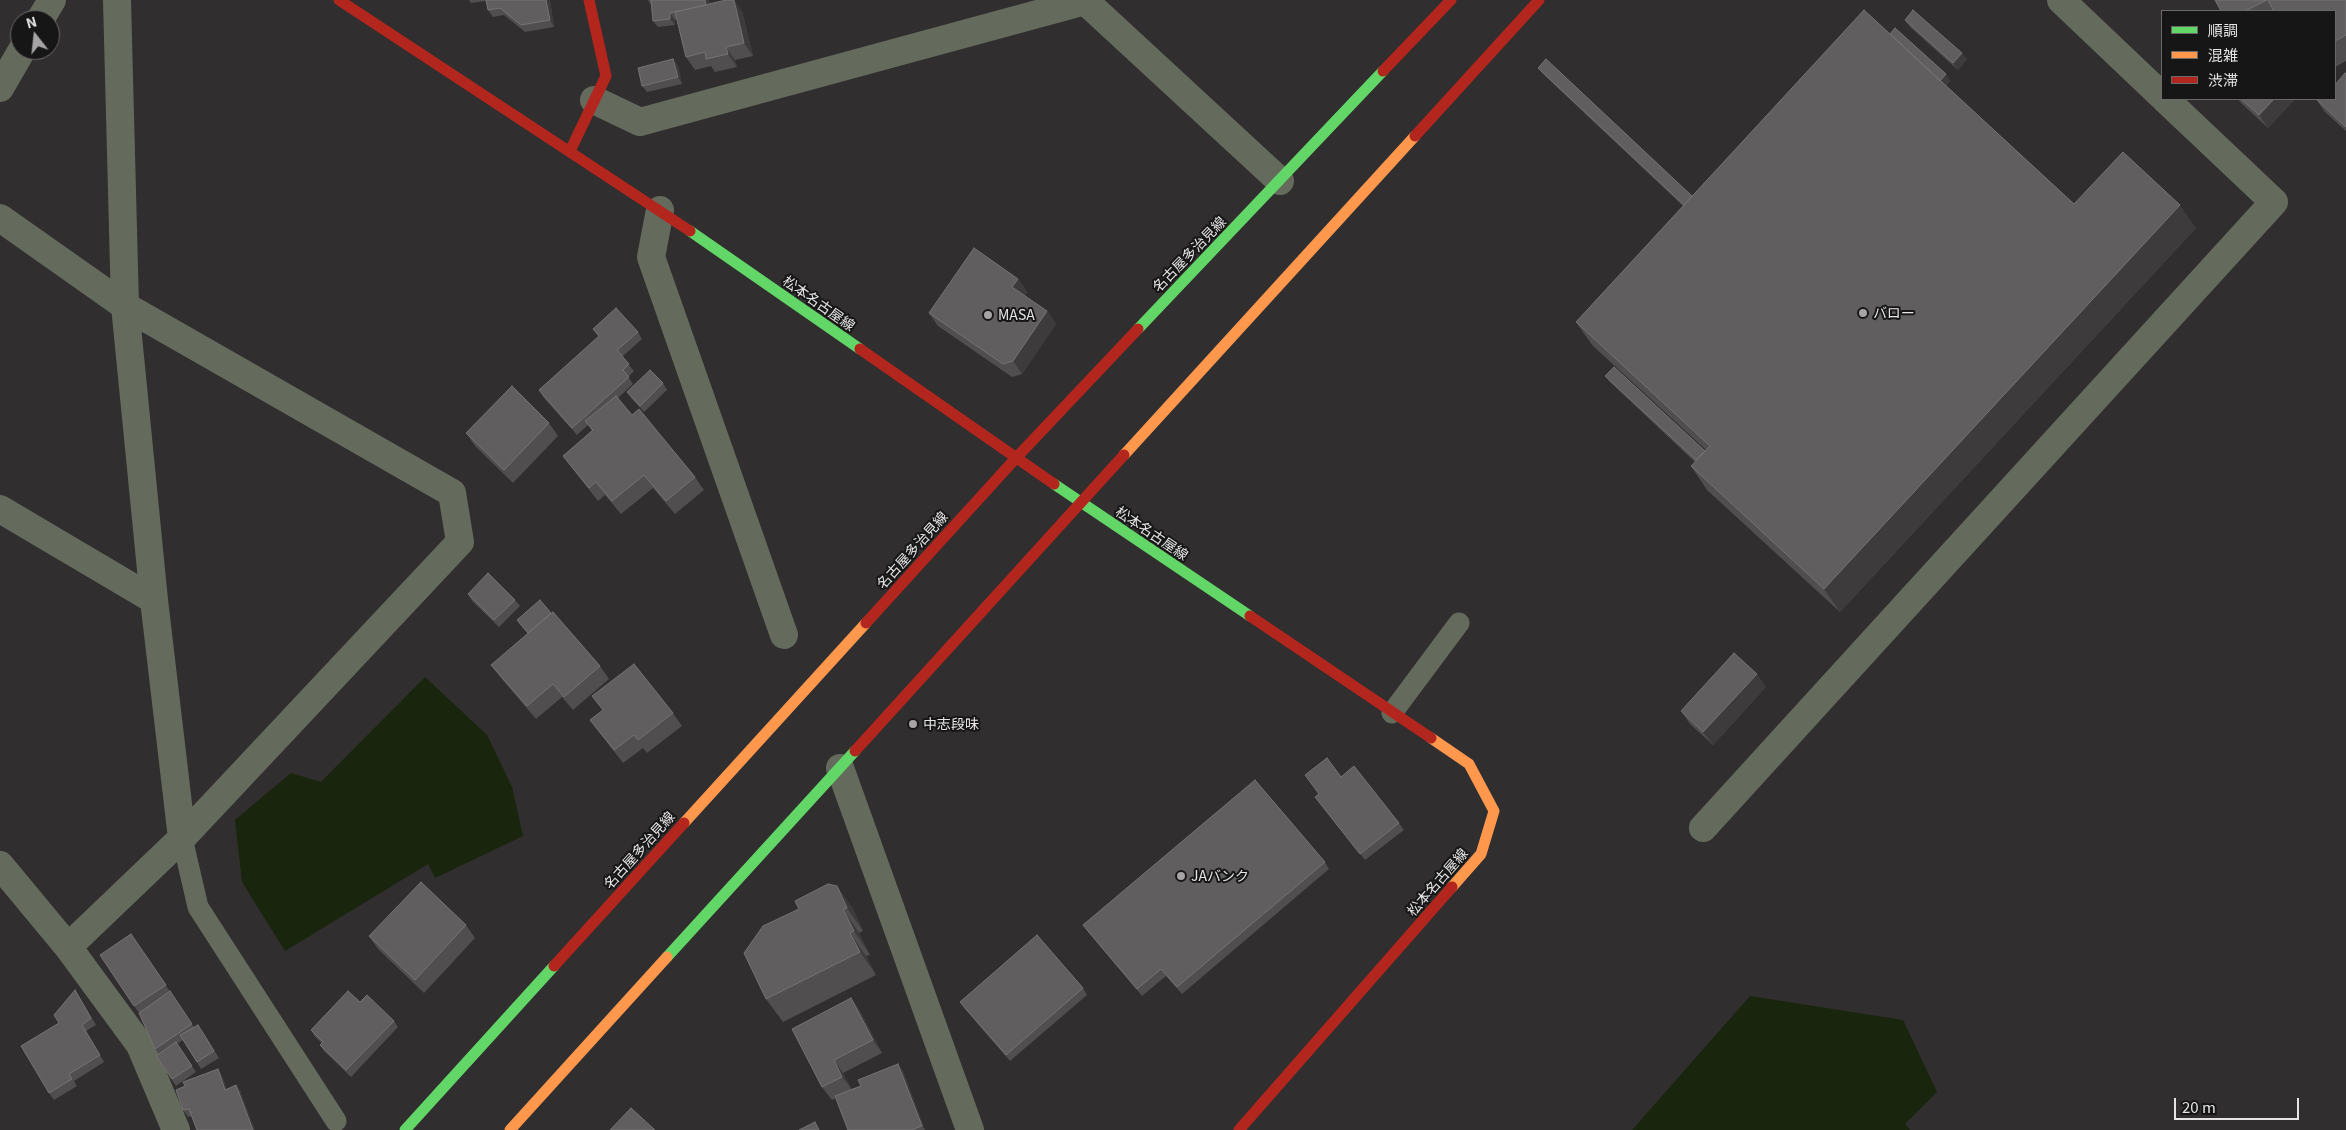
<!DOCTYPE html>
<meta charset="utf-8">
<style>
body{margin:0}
#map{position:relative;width:2346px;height:1130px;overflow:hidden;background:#302e2f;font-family:Georgia,"Noto Sans JP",serif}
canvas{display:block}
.legend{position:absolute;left:2161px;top:10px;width:175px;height:90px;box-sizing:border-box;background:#171616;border:1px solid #6a6868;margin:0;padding:6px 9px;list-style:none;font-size:15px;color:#e6e4e4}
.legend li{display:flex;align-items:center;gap:10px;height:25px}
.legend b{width:25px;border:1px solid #6a6868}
.north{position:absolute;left:10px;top:10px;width:50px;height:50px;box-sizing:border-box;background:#171616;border:1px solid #6a6868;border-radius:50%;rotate:344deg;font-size:14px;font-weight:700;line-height:20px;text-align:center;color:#e6e4e4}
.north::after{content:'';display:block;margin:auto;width:18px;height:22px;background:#a6a4a5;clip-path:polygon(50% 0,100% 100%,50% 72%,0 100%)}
.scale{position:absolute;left:2174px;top:1098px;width:125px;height:22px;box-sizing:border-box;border:2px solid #e6e4e4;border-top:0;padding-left:6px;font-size:15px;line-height:18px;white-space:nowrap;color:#e6e4e4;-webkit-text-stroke:4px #171616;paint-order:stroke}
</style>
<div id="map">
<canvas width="2346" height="1130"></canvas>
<ul class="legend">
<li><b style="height:6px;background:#63d668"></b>順調</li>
<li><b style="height:6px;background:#ff974d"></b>混雑</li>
<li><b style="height:6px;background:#b3261e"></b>渋滞</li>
</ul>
<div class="north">N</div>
<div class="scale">20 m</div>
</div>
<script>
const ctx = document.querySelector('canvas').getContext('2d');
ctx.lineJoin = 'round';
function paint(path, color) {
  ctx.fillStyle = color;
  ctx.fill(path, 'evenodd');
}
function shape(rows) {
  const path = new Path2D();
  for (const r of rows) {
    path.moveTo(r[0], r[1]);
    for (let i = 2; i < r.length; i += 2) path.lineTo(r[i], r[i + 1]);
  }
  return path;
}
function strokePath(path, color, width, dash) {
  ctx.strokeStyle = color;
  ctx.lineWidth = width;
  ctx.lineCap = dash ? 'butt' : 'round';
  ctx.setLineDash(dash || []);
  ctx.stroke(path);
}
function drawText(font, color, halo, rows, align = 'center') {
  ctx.font = font + ' Georgia,"Noto Sans JP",serif';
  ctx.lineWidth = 4;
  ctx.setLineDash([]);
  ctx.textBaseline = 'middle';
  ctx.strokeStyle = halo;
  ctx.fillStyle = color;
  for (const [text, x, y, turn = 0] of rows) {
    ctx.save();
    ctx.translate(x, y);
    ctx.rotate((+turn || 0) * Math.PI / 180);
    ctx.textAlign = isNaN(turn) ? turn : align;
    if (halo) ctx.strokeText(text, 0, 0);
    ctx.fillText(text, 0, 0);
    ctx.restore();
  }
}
const water = shape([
 [425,677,487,735,512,787,523,836,435,878,428,864,285,951,242,882,235,820,291,773,321,782],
 [1750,996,1903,1020,1937,1092,1905,1124,1910,1130,1632,1130]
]);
const lane = shape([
 [1392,713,1459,623],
 [182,838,198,907,336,1121]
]);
const street = shape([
 [117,0,125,306,154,600,182,838],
 [1084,0,1280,181],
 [2061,0,2162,96],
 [40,20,52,0],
 [0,88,22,50],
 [594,100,640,122,1089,0],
 [660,210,651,257,784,635],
 [0,218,125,306,452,493,460,542,182,838,68,947],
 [0,509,154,600],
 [840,768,970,1130],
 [1703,828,2274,202,2165,99],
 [0,865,68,947,140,1045,176,1130]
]);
const fast = shape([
 [690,231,860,349],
 [1138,329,1383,71],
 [1054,484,1250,616],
 [667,957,855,751],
 [405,1130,554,966]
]);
const slow = shape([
 [1124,455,1415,136],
 [1431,738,1469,764,1494,811,1481,854,1452,887],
 [684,823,866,623],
 [510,1130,667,957]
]);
const jam = shape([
 [339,0,690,231],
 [1383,71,1451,0],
 [1415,136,1539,0],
 [570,151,606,76,589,0],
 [860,349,1054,484],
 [1250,616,1431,738],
 [866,623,1016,458,1138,329],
 [855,751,1124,455],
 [554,966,684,823],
 [1239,1130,1452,887]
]);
const wall = shape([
 [469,0,550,0,554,27,525,32,504,15,493,17,488,10,486,1,471,3],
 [648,0,709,0,710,4,742,11,753,56,735,60,737,67,715,72,711,66,695,70,686,57,677,19,675,20,675,25,658,27,653,21,651,5],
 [2215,0,2346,0,2346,61,2335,67,2335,11,2221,11],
 [1905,20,1967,59,1958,70,1910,27],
 [1890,34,1946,74,1950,81,1946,86,2074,204,2196,228,1840,612,1707,490,1691,466,1695,462,1610,382,1605,376,1705,451,1706,450,1592,345,1576,322,1683,206,1543,74,1538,68,1692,196],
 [673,59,678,66,682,84,647,92,642,86],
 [2346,74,2346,131,2325,112,2316,99,2335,99],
 [2238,99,2295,99,2268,128,2240,102],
 [1018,279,1027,292,1025,296,1047,311,1056,324,1022,374,1012,377,938,326,929,313],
 [593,329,638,332,642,339,622,357,634,371,628,377,633,384,618,398,632,415,695,477,704,490,675,514,653,488,621,514,605,495,598,501,572,468,563,456,592,431,588,425,577,435,543,397,539,390,599,337],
 [663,383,667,390,644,412,632,399,627,392],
 [549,423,558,436,513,483,475,446,466,433],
 [468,594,515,600,520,606,499,627,472,601],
 [551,613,600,666,609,679,573,710,562,697,536,719,501,678,491,665,528,634,517,620],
 [1766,687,1713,745,1690,724,1681,711],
 [592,696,673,713,682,726,647,753,643,748,623,763,590,720,603,710],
 [1341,777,1399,823,1404,830,1365,860,1315,797],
 [1325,862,1329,869,1182,994,1166,976,1142,996,1088,932,1083,925],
 [837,886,853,909,863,931,859,933,870,955,866,956,876,975,783,1022,766,999,799,909],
 [466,925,475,938,424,993,378,949,369,936],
 [131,934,194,1027,203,1032,219,1058,201,1069,183,1040,177,1044,196,1072,176,1086,156,1056,159,1054,155,1049,139,1013,100,955],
 [1083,988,1087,995,1010,1061,964,1008,960,1002],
 [75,990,96,1025,86,1031,104,1062,74,1081,77,1086,54,1100,49,1093,59,1023],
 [851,998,860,1011,882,1053,843,1073,851,1089,903,1071,925,1130,848,1130,836,1098,832,1100,822,1087],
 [360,1002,394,1021,398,1027,351,1077,324,1051,320,1045,322,1043,315,1037,311,1030],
 [218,1069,222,1076,227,1089,236,1085,241,1092,192,1116,188,1117,183,1110,185,1086]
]);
const shadedWall = shape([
 [546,0,550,0,554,27,550,20],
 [705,0,709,0,711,15,706,8],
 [734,0,742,11,753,56,744,43],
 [670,13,675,20,675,25,670,19],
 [726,47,735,60,737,67,728,54],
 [1962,53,1967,59,1958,70,1953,63],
 [673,59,678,66,682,84,678,77],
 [1946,74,1950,81,1942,91,1937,84],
 [2274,99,2295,99,2268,128,2259,115],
 [2180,205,2196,228,1840,612,1824,589],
 [1018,279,1027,292,1022,300,1012,287],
 [1047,311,1056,324,1022,374,1013,361],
 [1757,674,1766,687,1713,745,1703,732],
 [837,886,853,909,863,931,847,908],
 [843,909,859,933,870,955,854,931],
 [850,933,866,956,876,975,860,952],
 [851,998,860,1011,882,1053,873,1040],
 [834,1060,843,1073,852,1089,842,1077],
 [898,1064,903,1071,925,1130,922,1126],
 [218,1069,222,1076,230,1097,225,1090],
 [236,1085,241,1092,255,1130,253,1130]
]);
const building = shape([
 [486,0,546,0,550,20,521,25,500,8,488,10,486,0],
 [651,0,705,0,706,5,670,13,670,19,653,21,651,0],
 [726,0,734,0,744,43,726,47,728,54,706,59,705,52,686,57,675,12,726,0],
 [2215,0,2267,0,2245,11,2221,11,2215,0],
 [2268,0,2346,0,2346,35,2335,41,2335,11,2274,11,2268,0],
 [1864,10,2074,204,2123,152,2180,205,1824,589,1691,466,1710,446,1576,322,1864,10],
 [1913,10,1962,53,1953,63,1905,20,1913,10],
 [1895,28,1946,74,1940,81,1890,34,1895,28],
 [673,59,678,77,642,86,638,68,673,59],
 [1546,59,1692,196,1684,205,1538,68,1546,59],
 [2345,73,2346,74,2346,127,2316,99,2335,99,2335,85,2345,73],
 [2241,99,2274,99,2259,115,2241,99],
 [974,248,1018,279,1012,287,1047,311,1013,361,1003,364,929,313,974,248],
 [616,308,638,332,617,350,629,364,623,370,629,377,572,428,539,390,599,336,593,329,616,308],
 [1614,367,1705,451,1696,460,1605,376,1614,367],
 [650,370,663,383,640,406,627,392,650,370],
 [512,386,549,423,504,470,466,433,512,386],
 [616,396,632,415,639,409,695,477,666,501,644,475,612,501,596,482,589,488,563,456,593,430,585,421,616,396],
 [488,573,515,600,494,620,468,594,488,573],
 [540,600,551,613,528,633,517,620,540,600],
 [553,612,600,666,564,697,553,684,527,706,491,665,553,612],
 [1734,653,1757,674,1703,732,1681,711,1734,653],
 [634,664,673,713,638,740,634,735,614,750,590,720,603,710,592,696,634,664],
 [1327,758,1341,777,1354,766,1399,823,1360,854,1315,797,1319,794,1305,775,1327,758],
 [1255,780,1325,862,1177,987,1161,969,1137,989,1083,925,1255,780],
 [421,882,466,925,415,980,369,936,421,882],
 [828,884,837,886,847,908,843,909,854,931,850,933,860,952,766,999,744,953,763,926,799,909,795,901,828,884],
 [131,934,166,985,134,1006,100,955,131,934],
 [1037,935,1083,988,1006,1055,960,1002,1037,935],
 [75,990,91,1018,82,1025,100,1055,69,1074,72,1079,49,1093,21,1046,59,1023,54,1015,75,990],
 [170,991,192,1024,155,1049,139,1013,170,991],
 [348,991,360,1002,367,995,394,1021,346,1070,320,1045,323,1042,311,1030,348,991],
 [851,998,873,1040,834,1060,842,1077,822,1087,792,1029,851,998],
 [198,1025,214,1051,197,1062,180,1035,198,1025],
 [176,1042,192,1066,172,1079,156,1056,176,1042],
 [898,1064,922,1126,911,1130,848,1130,835,1096,861,1086,858,1080,898,1064],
 [218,1069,225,1090,236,1085,253,1130,197,1130,189,1109,183,1110,176,1090,185,1086,183,1082,218,1069],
 [631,1108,655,1130,610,1130,631,1108],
 [815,1122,819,1130,799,1130,815,1122]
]);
const markers = [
 [1863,313,5,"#a6a4a5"],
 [988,315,5,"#a6a4a5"],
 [913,724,5,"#a6a4a5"],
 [1181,876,5,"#a6a4a5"]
];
const streetNames = [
 ["名古屋多治見線",1189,254,-46],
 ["松本名古屋線",819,303,35],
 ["松本名古屋線",1152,533,34],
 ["名古屋多治見線",912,550,-48],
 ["名古屋多治見線",639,850,-48],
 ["松本名古屋線",1437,882,-49]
];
const poiNames = [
 ["バロー",1873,313],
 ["MASA",998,315],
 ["中志段味",923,724],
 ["JAバンク",1191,876]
];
paint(water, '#19250c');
strokePath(lane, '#646b5c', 21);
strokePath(street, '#646b5c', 28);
strokePath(fast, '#63d668', 11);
strokePath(slow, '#ff974d', 11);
strokePath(jam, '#b3261e', 11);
paint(wall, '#504e4f');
paint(shadedWall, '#3d3b3c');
paint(building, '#605e5f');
strokePath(building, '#757374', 1);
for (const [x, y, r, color] of markers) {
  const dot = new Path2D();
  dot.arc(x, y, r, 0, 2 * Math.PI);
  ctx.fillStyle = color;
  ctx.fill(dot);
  strokePath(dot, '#171616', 2);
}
drawText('14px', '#e6e4e4', '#171616', streetNames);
drawText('14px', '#e6e4e4', '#171616', poiNames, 'left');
</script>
